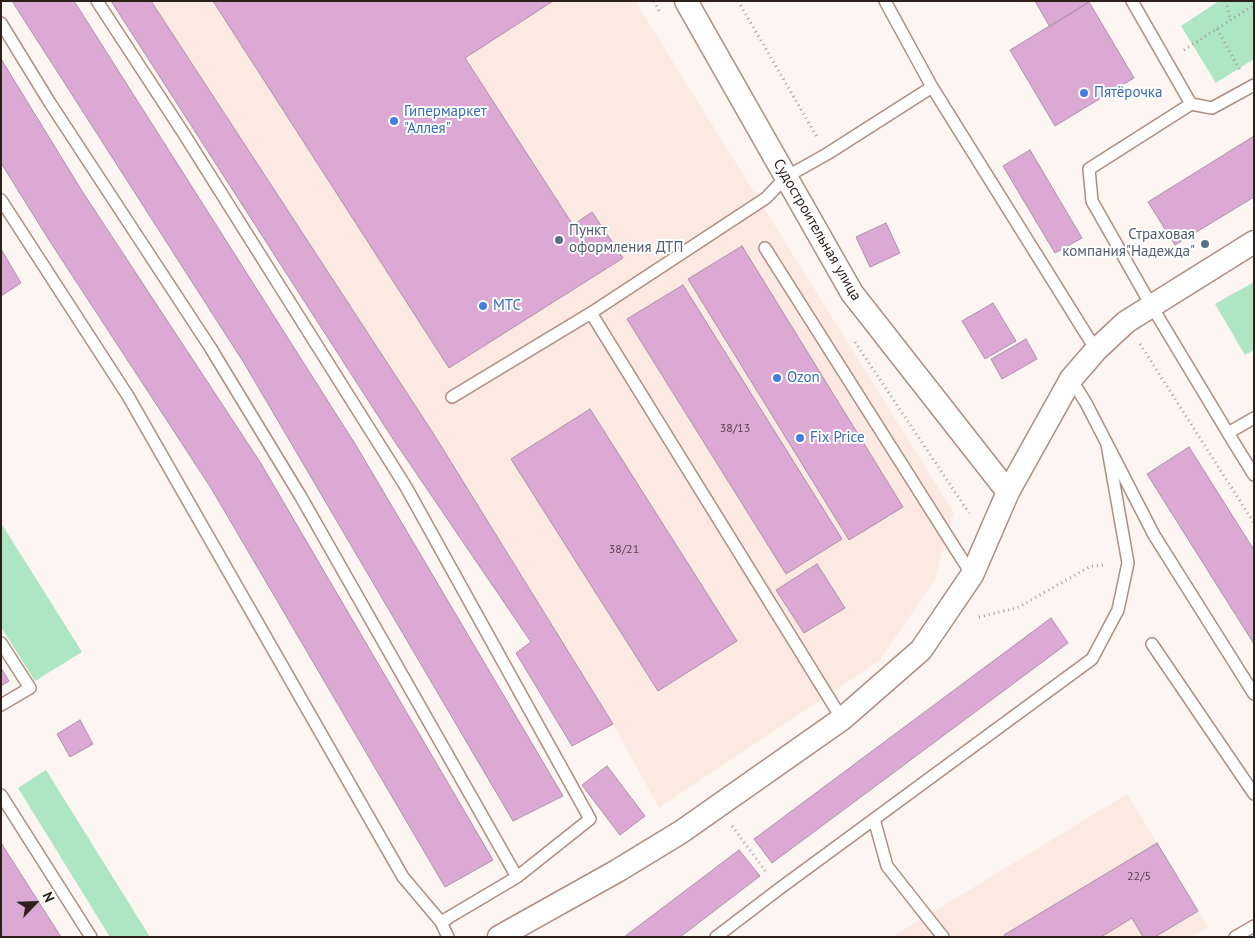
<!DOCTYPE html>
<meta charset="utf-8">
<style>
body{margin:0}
#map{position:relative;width:1255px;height:938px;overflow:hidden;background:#fdf5f2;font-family:"PT Sans",sans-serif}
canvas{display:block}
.frame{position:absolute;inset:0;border:2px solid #2d1f1a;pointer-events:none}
.north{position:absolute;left:10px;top:878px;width:50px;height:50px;-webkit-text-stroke:4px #fff;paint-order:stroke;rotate:66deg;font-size:14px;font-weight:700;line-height:20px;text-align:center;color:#2d1f1a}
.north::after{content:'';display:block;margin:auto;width:18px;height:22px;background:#2d1f1a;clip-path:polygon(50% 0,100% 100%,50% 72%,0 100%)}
</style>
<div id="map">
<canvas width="1255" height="938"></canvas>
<div class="frame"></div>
<div class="north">N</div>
</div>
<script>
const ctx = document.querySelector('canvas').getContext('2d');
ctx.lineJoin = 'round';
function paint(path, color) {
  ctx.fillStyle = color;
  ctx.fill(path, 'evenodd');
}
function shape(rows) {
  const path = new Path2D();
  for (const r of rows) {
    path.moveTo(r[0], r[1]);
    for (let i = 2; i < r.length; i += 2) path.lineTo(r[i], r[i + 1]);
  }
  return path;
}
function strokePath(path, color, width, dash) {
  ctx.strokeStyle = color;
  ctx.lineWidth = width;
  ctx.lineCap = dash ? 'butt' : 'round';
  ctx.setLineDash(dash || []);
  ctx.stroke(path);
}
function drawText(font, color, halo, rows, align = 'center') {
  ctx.font = font + ' "PT Sans",sans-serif';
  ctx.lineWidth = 4;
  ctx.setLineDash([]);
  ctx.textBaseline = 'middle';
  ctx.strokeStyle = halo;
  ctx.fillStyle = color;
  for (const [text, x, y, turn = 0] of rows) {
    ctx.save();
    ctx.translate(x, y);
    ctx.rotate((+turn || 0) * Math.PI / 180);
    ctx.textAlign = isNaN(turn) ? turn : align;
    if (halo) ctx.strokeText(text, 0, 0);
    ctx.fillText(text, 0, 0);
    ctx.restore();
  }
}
const built = shape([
 [151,1,635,1,954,513,934,581,879,661,659,808,613,724,433,433],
 [1127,794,1208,927,1192,937,892,937]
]);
const green = shape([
 [1219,1,1254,1,1254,59,1216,83,1181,26],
 [1254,282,1254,350,1245,355,1215,304],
 [1,523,82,652,35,681,1,627],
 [46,770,150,937,110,937,18,788]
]);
const building = shape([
 [12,1,74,1,357,447,563,796,513,821,244,363,12,1],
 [111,1,151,1,433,433,613,724,572,746,516,653,531,642,393,439,111,1],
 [213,1,553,1,465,58,573,225,592,212,623,258,449,368,213,1],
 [1035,1,1088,1,1089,2,1050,27,1035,1],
 [1089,2,1134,78,1055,126,1010,50,1089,2],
 [1,59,82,191,260,462,493,860,445,887,211,488,49,240,1,163,1,59],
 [1254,136,1254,197,1175,245,1148,202,1254,136],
 [1030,150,1082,238,1055,253,1003,166,1030,150],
 [886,223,900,253,870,267,856,237,886,223],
 [742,246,903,507,849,540,688,279,742,246],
 [1,249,21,283,1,296,1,249],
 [683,285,842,539,786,574,627,319,683,285],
 [993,303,1016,341,985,359,962,321,993,303],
 [1026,339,1037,359,1002,379,991,359,1026,339],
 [590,409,737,641,658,691,511,459,590,409],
 [1189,447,1254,550,1254,644,1147,474,1189,447],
 [817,564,845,608,804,633,776,590,817,564],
 [1051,618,1068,643,772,863,754,839,1051,618],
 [1,668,9,681,1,686,1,668],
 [80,720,93,744,70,757,57,734,80,720],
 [607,766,645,816,620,835,582,785,607,766],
 [1,843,61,937,3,937,1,933,1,843],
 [1157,843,1198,911,1155,937,1143,937,1132,918,1101,937,1005,937,1004,935,1157,843],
 [739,850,760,876,680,937,624,937,739,850]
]);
const path = shape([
 [654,1,661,14],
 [738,1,817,137],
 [1226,1,1230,20],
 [1217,29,1240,70],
 [1184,50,1254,5],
 [855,342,969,513],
 [1140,344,1254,523],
 [979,617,1017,608,1091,566,1107,565],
 [732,826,767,873]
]);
const lane = shape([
 [885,1,932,87,1096,350],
 [1132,1,1191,104],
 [1,23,50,103,210,347,301,497,517,877,512,880],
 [1,200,128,396,403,877,441,922,517,877,590,819,406,487,184,134,97,1],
 [765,248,972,575],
 [1071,379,1086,403,1154,535,1254,694],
 [452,397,591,313],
 [1254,418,1228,433,1254,475],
 [1228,433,1151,305,1092,201,1089,169,1191,104,1212,108,1254,85],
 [1,643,30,688,1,705],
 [1152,644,1254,794],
 [842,719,591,313,766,198,786,177,827,154,932,87],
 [1,795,91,937],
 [874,819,887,866,943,937],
 [447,919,441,922,448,937],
 [716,937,779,889,1092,659,1118,610,1128,563,1107,444],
 [1235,937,1254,926]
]);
const street = shape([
 [686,1,852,293,1008,492],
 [499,937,617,871,681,832,842,719,921,650,972,575,1008,492,1071,379,1096,350,1126,322,1254,242]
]);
const markers = [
 [1084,93,5,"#3f7fe0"],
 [394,121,5,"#3f7fe0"],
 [559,240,5,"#5c6f8a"],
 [1205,244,5,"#5c6f8a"],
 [483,306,5,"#3f7fe0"],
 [777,378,5,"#3f7fe0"],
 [800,438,5,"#3f7fe0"]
];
const numberNames = [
 ["38/13",735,429],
 ["38/21",624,550],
 ["22/5",1139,877]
];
const shopNames = [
 ["Пятёрочка",1094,93],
 ["Гипермаркет",404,112],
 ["\"Аллея\"",404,129],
 ["МТС",493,306],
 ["Ozon",787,378],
 ["Fix Price",810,438]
];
const streetNames = [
 ["Судостроительная улица",817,230,60]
];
const serviceNames = [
 ["Пункт",569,231],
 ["оформления ДТП",569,248],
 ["Страховая",1195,235,"right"],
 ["компания\"Надежда\"",1195,252,"right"]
];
paint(built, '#fce9e2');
paint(green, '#ace6c2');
paint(building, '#dca8d4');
strokePath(building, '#ae91a9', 1);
strokePath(lane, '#b08d7f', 14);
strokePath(street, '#b08d7f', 25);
strokePath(path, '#a69c98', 3, [1, 4]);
strokePath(lane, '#fff', 11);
strokePath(street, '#fff', 22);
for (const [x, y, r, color] of markers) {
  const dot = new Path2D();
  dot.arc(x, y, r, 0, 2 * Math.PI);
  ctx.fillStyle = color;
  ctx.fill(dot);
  strokePath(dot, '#fff', 2);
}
drawText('12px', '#594148', null, numberNames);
drawText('15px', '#366cbe', '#fff', shopNames, 'left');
drawText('15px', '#2d1f1a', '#fff', streetNames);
drawText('15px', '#4e5e75', '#fff', serviceNames, 'left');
</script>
